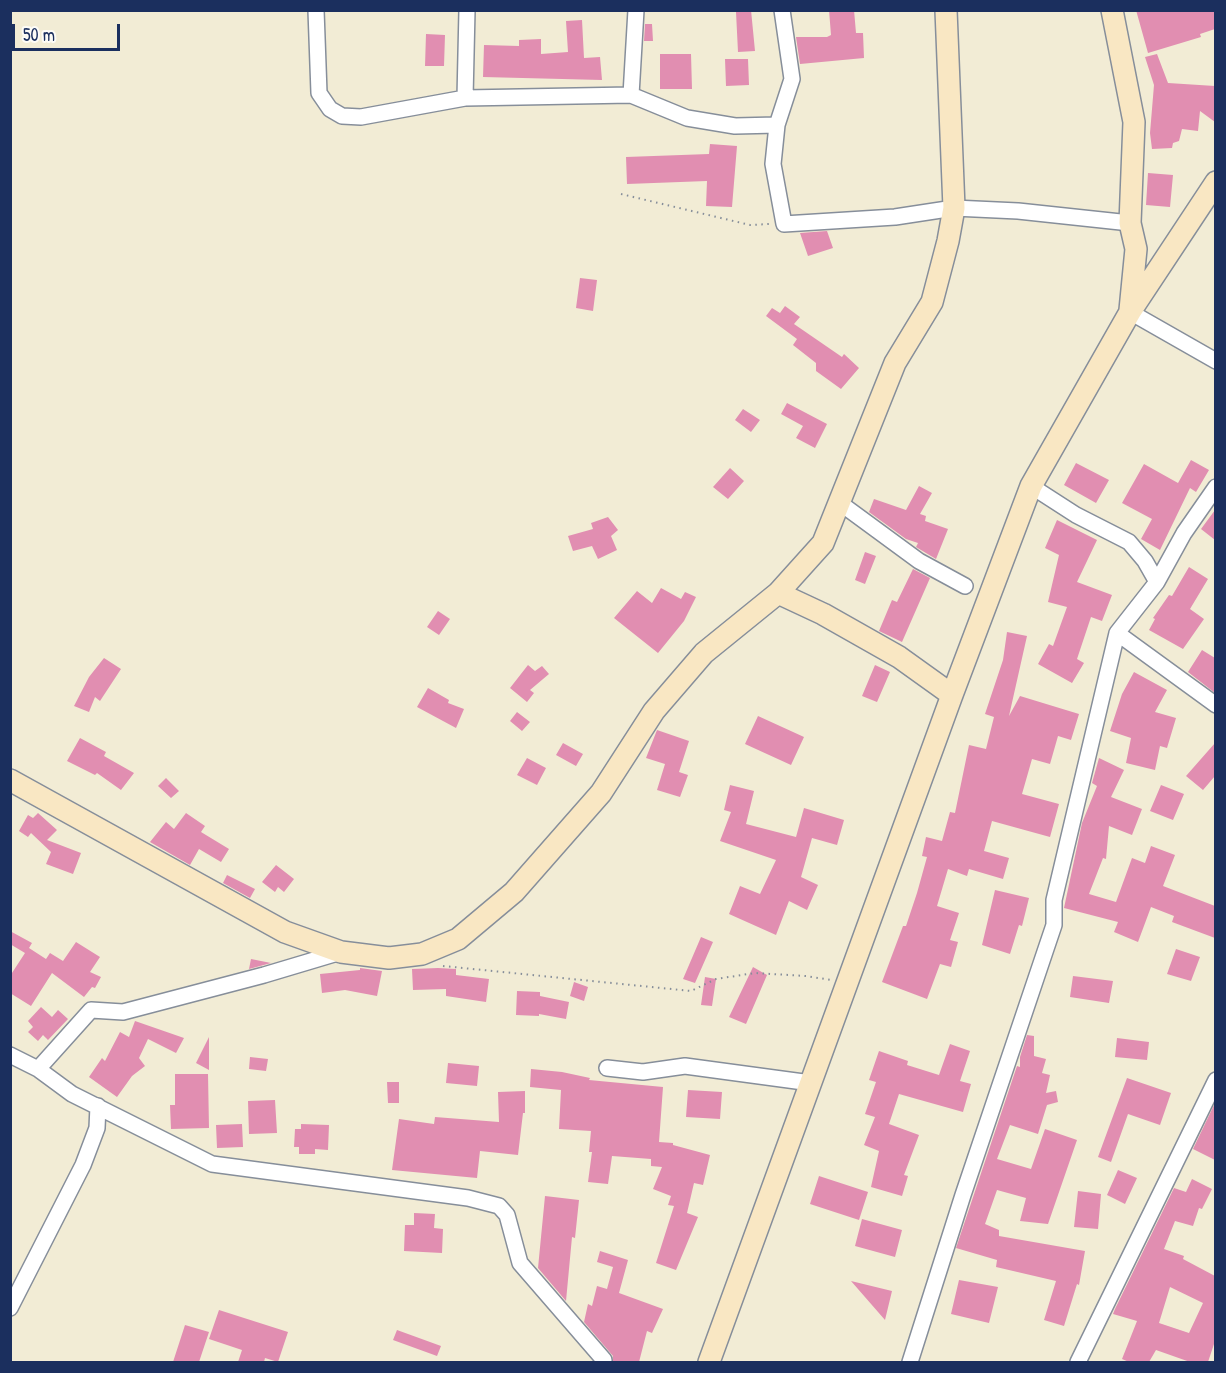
<!DOCTYPE html>
<style>
body{margin:0}
#map{position:relative;width:1226px;height:1373px;overflow:hidden;background:#f2ecd5;font-family:"Patrick Hand",sans-serif}
canvas{display:block}
.frame{position:absolute;inset:0;border:12px solid #1b2f5e;pointer-events:none}
.scale{position:absolute;left:12px;top:24px;width:108px;height:27px;box-sizing:border-box;border:3px solid #1b2f5e;border-top:0;padding-left:8px;font-size:18px;line-height:21px;white-space:nowrap;color:#1b2f5e;-webkit-text-stroke:4px #fdfcf7;paint-order:stroke}
</style>
<div id="map">
<canvas width="1226" height="1373"></canvas>
<div class="frame"></div>
<div class="scale">50 m</div>
</div>
<script>
const ctx = document.querySelector('canvas').getContext('2d');
ctx.lineJoin = 'round';
function paint(path, color) {
  ctx.fillStyle = color;
  ctx.fill(path, 'evenodd');
}
function shape(rows) {
  const path = new Path2D();
  for (const r of rows) {
    path.moveTo(r[0], r[1]);
    for (let i = 2; i < r.length; i += 2) path.lineTo(r[i], r[i + 1]);
  }
  return path;
}
function strokePath(path, color, width, dash) {
  ctx.strokeStyle = color;
  ctx.lineWidth = width;
  ctx.lineCap = dash ? 'butt' : 'round';
  ctx.setLineDash(dash || []);
  ctx.stroke(path);
}
const building = shape([
 [738,10,751,10,755,51,738,52,736,12],
 [829,10,854,10,856,33,863,33,864,58,800,64,796,37,827,37,831,35],
 [1136,10,1215,10,1215,29,1200,34,1201,37,1148,53],
 [582,20,584,58,600,57,602,80,483,77,484,45,519,46,519,40,541,39,541,54,568,52,566,21],
 [645,24,652,24,653,41,644,41],
 [426,34,445,35,444,66,425,66],
 [660,54,691,54,692,89,660,89],
 [1157,54,1168,83,1215,86,1215,122,1200,111,1198,131,1182,129,1179,141,1173,143,1172,148,1152,149,1150,133,1154,85,1145,57],
 [725,59,748,59,749,85,726,86],
 [710,144,737,146,732,207,706,206,707,181,627,184,626,157,709,154],
 [1148,173,1173,175,1170,207,1146,205],
 [827,231,833,248,808,256,800,233],
 [580,278,597,280,593,311,576,308],
 [785,306,800,317,794,324,842,357,844,354,859,368,841,389,816,371,816,363,793,345,797,339,766,316,772,308,780,313],
 [787,403,827,424,815,448,796,438,803,426,781,414],
 [743,409,760,420,751,432,735,420],
 [1191,460,1209,470,1196,492,1190,488,1160,550,1141,539,1152,519,1122,503,1144,464,1178,483],
 [1076,463,1109,480,1096,503,1064,485],
 [730,468,744,481,728,499,713,487],
 [919,486,932,493,920,514,926,516,925,521,948,529,936,559,916,547,918,543,906,539,869,512,874,499,906,510],
 [1215,510,1215,540,1201,529],
 [608,517,618,530,611,536,617,550,598,559,592,546,573,551,568,536,593,529,591,523],
 [1057,520,1097,540,1077,582,1112,595,1102,621,1091,617,1077,659,1084,663,1072,683,1038,664,1049,644,1053,646,1067,607,1048,602,1059,555,1045,548],
 [865,552,876,556,865,584,855,580],
 [1189,567,1208,579,1190,609,1204,619,1183,649,1149,630,1155,619,1153,618,1169,595,1172,596],
 [913,569,930,578,902,642,879,631,892,600,897,602],
 [661,588,681,599,685,592,696,597,684,621,658,653,614,618,637,591,652,603],
 [438,611,450,619,439,635,427,627],
 [1007,632,1027,636,1009,716,1020,696,1079,714,1071,740,1058,736,1050,764,1032,759,1022,794,1059,804,1050,837,992,821,984,851,1009,858,1003,879,969,869,967,876,948,869,937,906,959,913,950,940,958,942,951,967,940,964,927,999,882,982,903,926,906,926,917,893,927,857,922,856,926,837,942,841,950,812,955,813,969,745,986,749,994,717,985,714,1003,660],
 [1202,650,1215,658,1215,693,1188,672],
 [104,658,121,669,100,701,95,697,89,712,74,706,89,677],
 [528,665,535,671,542,666,549,674,530,690,534,693,527,702,510,688],
 [875,665,890,672,877,702,862,696],
 [1134,672,1167,690,1155,712,1176,718,1167,748,1160,746,1155,770,1126,763,1131,738,1110,731,1122,694],
 [428,688,449,700,448,703,464,709,456,728,417,707],
 [517,712,530,722,522,731,510,721],
 [758,716,804,737,791,765,745,744],
 [657,730,689,741,679,772,688,775,680,797,657,790,665,764,646,758],
 [80,738,106,752,104,756,134,773,121,790,97,773,95,775,67,761],
 [563,743,583,754,576,766,556,755],
 [1215,743,1215,776,1203,790,1186,776],
 [527,758,546,768,537,785,517,775],
 [1099,758,1124,770,1111,797,1142,809,1132,835,1109,826,1106,859,1103,858,1089,894,1116,902,1132,858,1145,863,1151,846,1175,855,1163,886,1215,906,1215,938,1172,922,1174,916,1151,907,1138,942,1114,932,1118,922,1064,908,1082,823,1097,786,1092,783],
 [166,778,179,791,171,798,158,786],
 [730,785,754,791,746,824,796,837,804,808,844,820,837,845,812,838,801,877,818,885,807,910,789,901,776,935,729,914,740,886,760,894,776,860,720,841,731,812,724,810],
 [1161,785,1184,794,1173,820,1150,811],
 [38,813,57,830,47,840,81,853,73,874,46,864,51,852,31,833,28,837,19,831,28,815,33,818],
 [186,813,205,826,201,832,229,849,221,862,199,849,190,865,150,842,166,822,174,829],
 [276,865,294,879,284,892,278,887,275,892,262,882],
 [227,875,255,889,250,898,223,883],
 [995,890,1029,898,1022,926,1019,925,1010,954,982,945],
 [10,931,32,943,29,948,46,959,50,953,63,961,76,942,100,957,90,972,101,977,95,988,92,987,84,997,52,973,31,1006,10,993,10,976,25,953,10,944],
 [701,937,713,942,695,983,683,979],
 [1176,949,1200,957,1191,981,1167,974],
 [251,959,271,963,249,969],
 [753,967,767,975,746,1024,729,1017],
 [360,968,382,971,377,996,345,990,322,993,320,974,360,970],
 [438,968,456,969,456,975,489,979,486,1002,446,996,446,989,413,990,412,969],
 [1073,976,1113,981,1109,1003,1070,997],
 [705,977,716,979,712,1006,701,1005],
 [574,982,588,987,584,1001,570,996],
 [517,991,540,992,540,996,569,1002,566,1019,539,1014,539,1016,516,1015],
 [41,1007,52,1017,58,1010,68,1019,48,1040,43,1035,38,1041,28,1032,33,1027,28,1021],
 [135,1021,184,1038,176,1053,148,1039,139,1058,145,1066,132,1076,117,1097,89,1077,102,1058,105,1061,120,1032,129,1037],
 [1027,1035,1034,1036,1034,1056,1046,1059,1042,1073,1050,1075,1046,1093,1056,1091,1058,1102,1047,1105,1038,1134,1010,1125,997,1159,1031,1169,1045,1129,1077,1140,1048,1224,1020,1221,1026,1198,997,1190,985,1224,999,1230,999,1236,1085,1251,1079,1285,1077,1284,1064,1326,1044,1320,1056,1281,996,1267,997,1260,956,1248,1017,1066,1020,1067,1020,1057],
 [209,1037,209,1070,196,1063],
 [1117,1038,1149,1042,1147,1060,1115,1057],
 [950,1044,970,1051,960,1081,971,1084,963,1112,899,1094,889,1124,919,1135,904,1175,908,1176,902,1196,871,1187,879,1151,864,1145,875,1117,865,1114,876,1082,869,1080,879,1051,908,1061,907,1065,939,1075],
 [250,1057,268,1059,266,1071,249,1069],
 [448,1063,479,1066,477,1086,446,1083],
 [531,1069,562,1072,590,1078,589,1080,663,1087,659,1142,673,1143,673,1145,710,1155,703,1185,694,1183,687,1213,698,1217,676,1270,656,1263,674,1206,668,1205,671,1196,653,1189,662,1167,651,1166,651,1159,612,1156,608,1184,588,1182,592,1152,589,1152,591,1131,559,1129,561,1090,530,1087],
 [175,1074,208,1074,209,1128,171,1129,170,1105,175,1105],
 [1127,1078,1171,1093,1160,1125,1128,1114,1111,1162,1098,1157],
 [387,1082,399,1082,399,1103,388,1103],
 [688,1090,722,1092,720,1119,686,1117],
 [525,1091,525,1113,523,1113,518,1155,480,1151,477,1178,392,1170,399,1119,434,1124,435,1117,499,1122,498,1092],
 [275,1100,277,1133,249,1134,248,1101],
 [1215,1103,1215,1160,1193,1149],
 [242,1124,243,1147,217,1148,216,1125],
 [301,1124,329,1125,328,1150,315,1149,315,1154,299,1154,299,1147,294,1147,295,1129,301,1129],
 [1118,1170,1137,1178,1125,1204,1107,1195],
 [819,1176,868,1192,859,1220,810,1204],
 [1192,1179,1212,1189,1202,1209,1199,1208,1193,1226,1175,1221,1164,1249,1184,1256,1183,1259,1215,1276,1215,1341,1208,1362,1190,1362,1156,1350,1149,1362,1129,1362,1122,1359,1137,1321,1113,1314,1115,1309,1174,1188,1186,1192],
 [1170,1287,1203,1303,1189,1333,1159,1323],
 [1078,1191,1101,1194,1098,1229,1074,1227],
 [545,1196,579,1200,575,1238,572,1237,566,1301,538,1268],
 [414,1213,435,1214,434,1228,443,1229,442,1253,404,1251,405,1225,414,1225],
 [862,1219,902,1230,895,1257,855,1246],
 [600,1251,628,1260,619,1293,663,1309,652,1333,647,1331,639,1362,613,1362,613,1356,584,1322,588,1304,592,1306,597,1286,607,1289,613,1267,597,1262],
 [959,1280,998,1287,989,1323,951,1314],
 [851,1281,892,1291,885,1320],
 [219,1310,288,1332,278,1362,265,1358,264,1362,238,1362,242,1350,209,1339],
 [185,1325,209,1332,199,1362,173,1362],
 [397,1330,441,1346,437,1356,393,1340]
]);
const path = shape([
 [621,194,750,225,769,224],
 [443,966,691,991,716,979,755,973,806,976,831,980]
]);
const street = shape([
 [316,10,319,93,330,109,342,116,361,117,465,98],
 [467,10,465,98,631,95,687,118,735,126,777,125,773,164,784,224,895,217,954,208,1018,211,1130,223],
 [631,95,636,10],
 [777,125,792,79,782,10],
 [1130,312,1216,361],
 [1031,486,1076,515,1129,542,1145,561,1157,582],
 [840,503,919,561,965,586],
 [1117,633,1216,705],
 [10,1055,38,1069,91,1010,123,1012,264,975,341,952],
 [607,1068,643,1072,685,1066,811,1083],
 [38,1069,72,1094,212,1164,468,1198,499,1206,507,1215,520,1263,604,1360],
 [10,1308,83,1165,97,1128,98,1106],
 [910,1362,963,1195,1054,925,1054,900,1117,633,1157,582,1184,533,1216,487],
 [1078,1362,1216,1080]
]);
const secondary = shape([
 [1112,10,1134,122,1130,223,1136,249,1130,310],
 [778,593,823,614,899,657,952,695],
 [10,780,285,932,341,952,389,958,422,954,458,939,514,892,601,793,654,711,704,653,778,593,823,543,895,363,932,302,948,241,954,208,946,10],
 [709,1362,952,695,1031,486,1130,312,1216,182]
]);
paint(building, '#e18eb1');
strokePath(street, '#868e9a', 18);
strokePath(secondary, '#868e9a', 24);
strokePath(path, '#868e9a', 2, [1.5, 4.5]);
strokePath(street, '#fff', 15);
strokePath(secondary, '#f9e7c3', 21);
</script>
